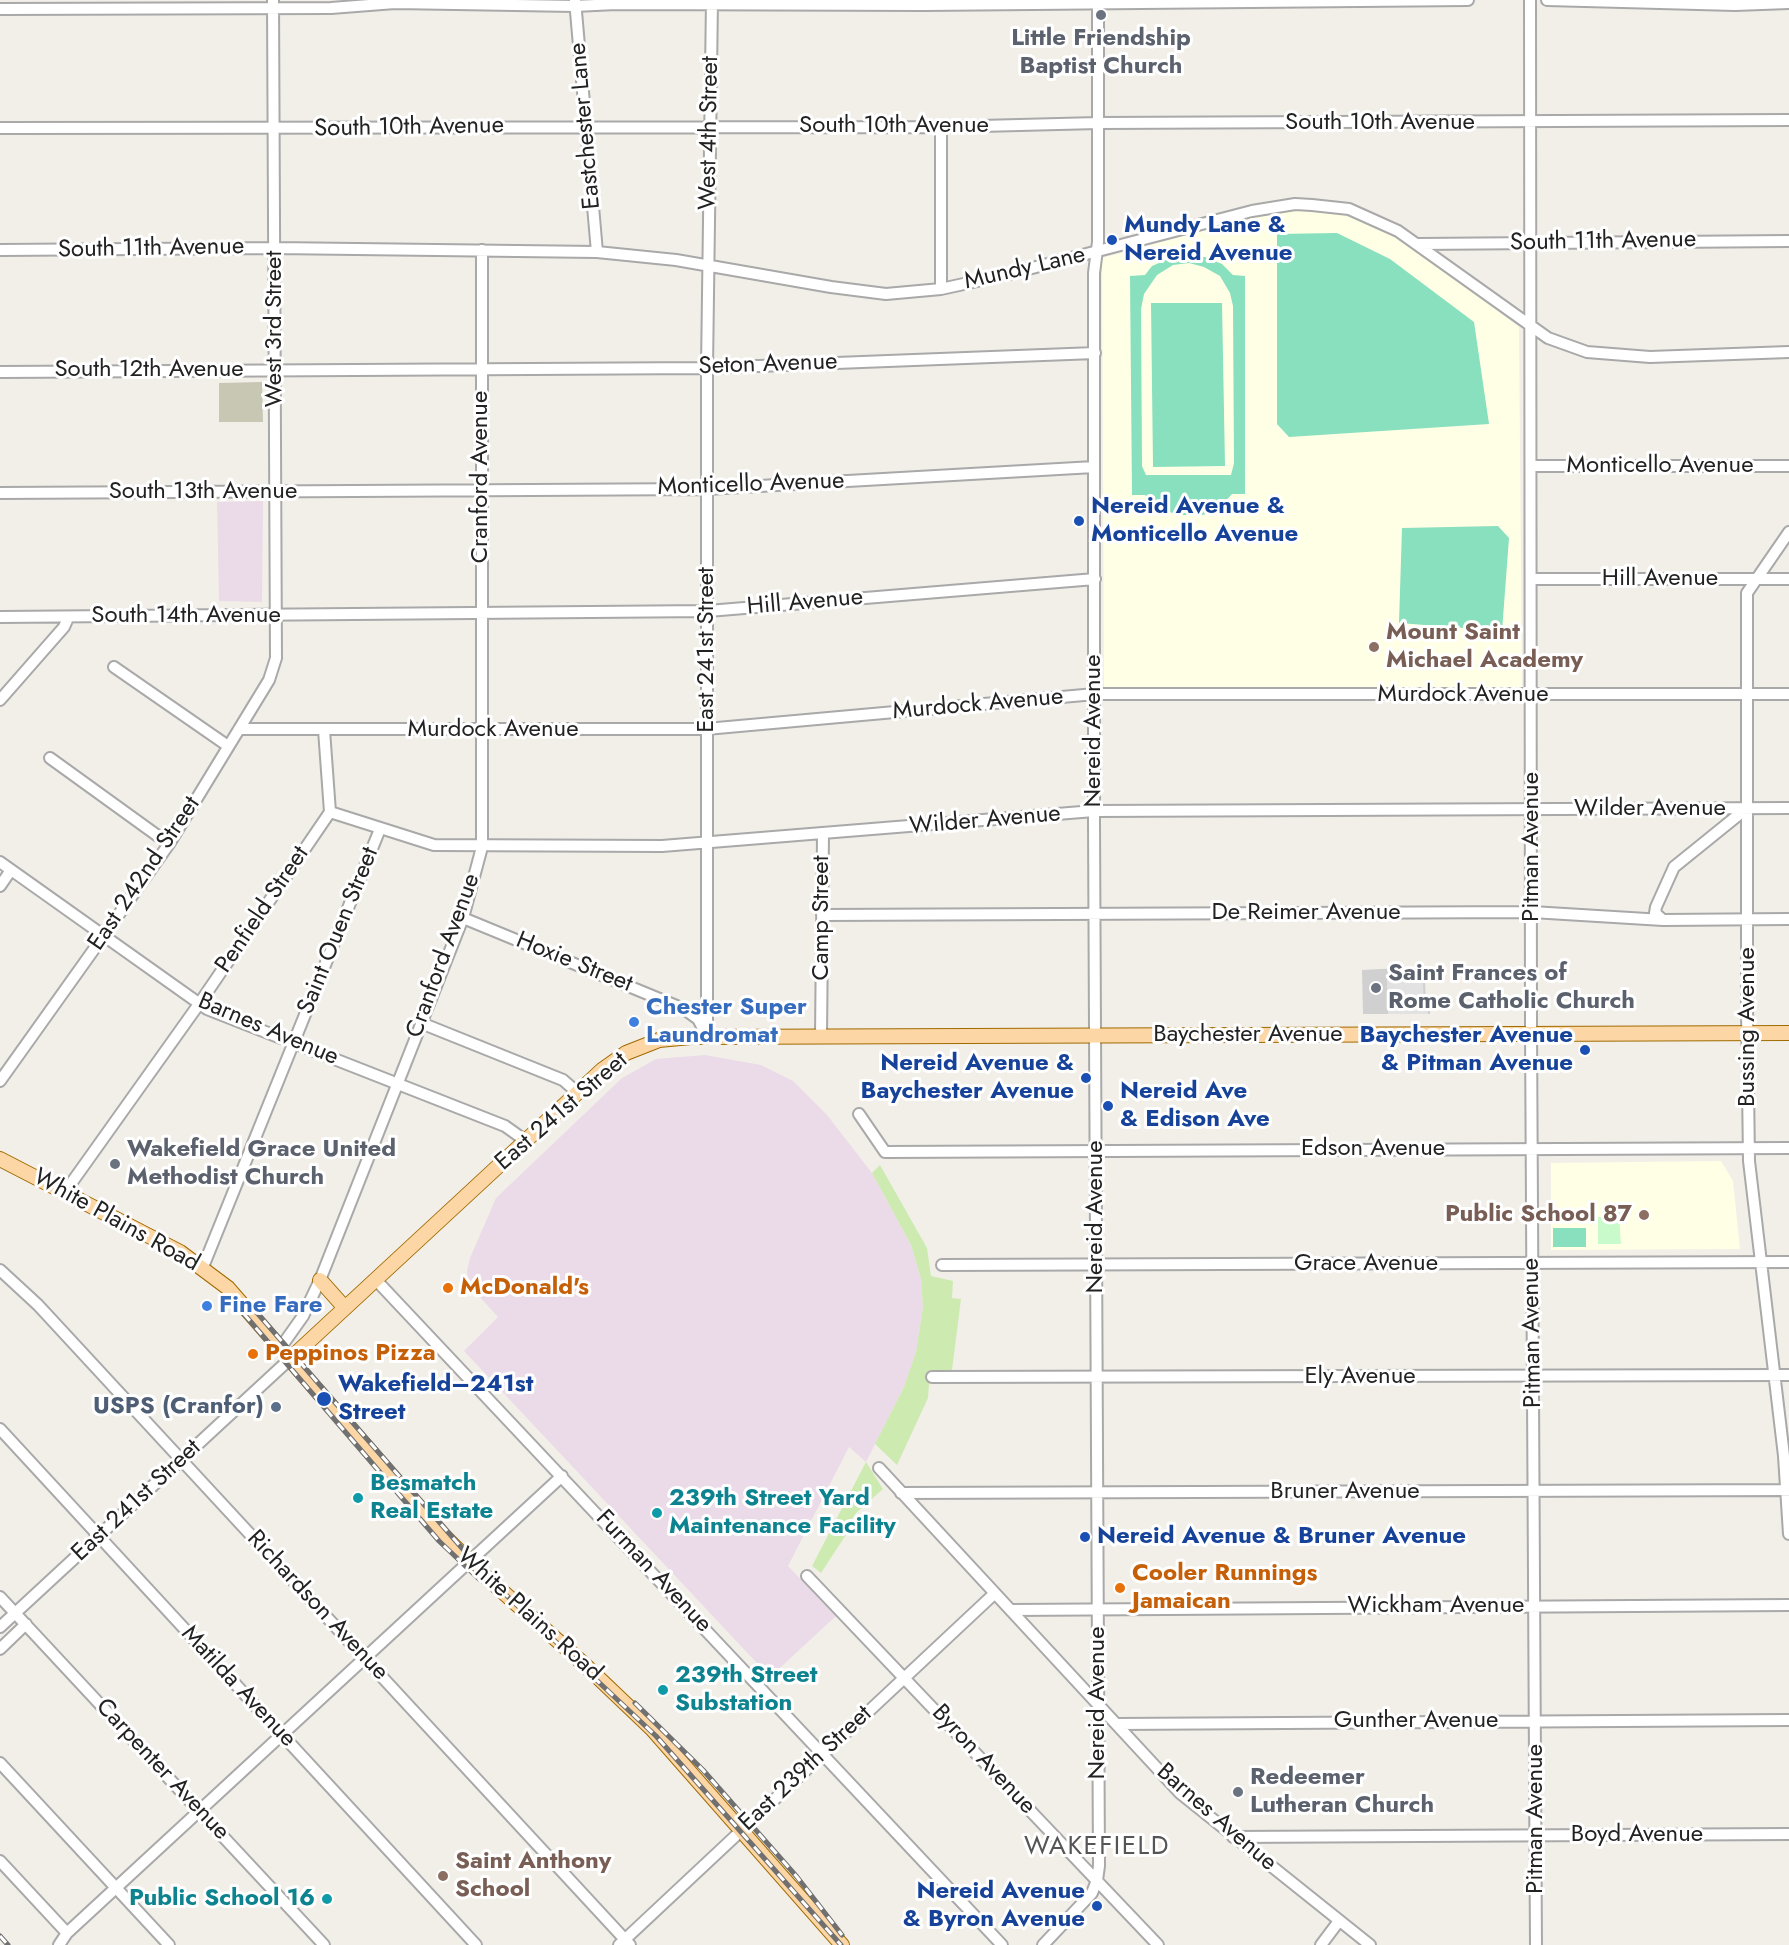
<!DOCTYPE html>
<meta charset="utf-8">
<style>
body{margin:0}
canvas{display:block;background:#f2efe9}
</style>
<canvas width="1789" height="1945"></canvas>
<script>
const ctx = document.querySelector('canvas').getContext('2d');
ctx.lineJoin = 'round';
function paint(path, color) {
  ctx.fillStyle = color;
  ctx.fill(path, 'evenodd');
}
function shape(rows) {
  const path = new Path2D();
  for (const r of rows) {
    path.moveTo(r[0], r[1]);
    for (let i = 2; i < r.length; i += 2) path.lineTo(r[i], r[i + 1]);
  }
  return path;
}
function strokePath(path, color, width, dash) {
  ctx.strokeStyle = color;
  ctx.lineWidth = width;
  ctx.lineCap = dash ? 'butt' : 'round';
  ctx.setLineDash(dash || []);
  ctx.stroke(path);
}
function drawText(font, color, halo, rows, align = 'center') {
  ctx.font = font + ' Jost,sans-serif';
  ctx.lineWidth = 6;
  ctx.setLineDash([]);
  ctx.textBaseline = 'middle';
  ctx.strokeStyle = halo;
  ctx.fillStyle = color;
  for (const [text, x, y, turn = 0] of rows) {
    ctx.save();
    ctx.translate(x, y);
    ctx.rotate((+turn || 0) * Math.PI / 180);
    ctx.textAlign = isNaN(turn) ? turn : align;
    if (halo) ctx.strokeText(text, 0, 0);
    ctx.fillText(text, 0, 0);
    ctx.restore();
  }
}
const industrial = shape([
 [263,501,262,602,219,601,217,502],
 [705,1055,761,1065,793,1081,827,1115,872,1173,911,1245,921,1279,923,1307,916,1352,904,1387,866,1462,849,1447,788,1566,836,1616,770,1677,464,1351,498,1317,469,1285,467,1271,470,1258,496,1198,622,1078,656,1059]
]);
const education = shape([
 [1286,208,1326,208,1357,216,1400,238,1519,327,1522,688,1104,688,1102,258],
 [1721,1161,1733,1181,1740,1249,1551,1250,1551,1163]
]);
const religious = shape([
 [1421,967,1421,981,1425,981,1426,1005,1430,1006,1430,1014,1363,1014,1362,970]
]);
const construction = shape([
 [262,382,263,422,219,422,219,383]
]);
const grass = shape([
 [880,1165,927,1248,931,1276,953,1281,952,1298,961,1299,952,1370,930,1370,928,1398,897,1465,875,1444,904,1387,916,1352,923,1307,921,1279,911,1245,872,1173],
 [866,1462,883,1489,856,1513,852,1519,853,1524,821,1573,812,1566]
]);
const park = shape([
 [1602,1212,1621,1212,1619,1216,1621,1244,1598,1244,1598,1217,1602,1217]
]);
const pitch = shape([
 [1337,233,1390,259,1474,322,1489,424,1289,437,1277,424,1277,234],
 [1180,254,1205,257,1222,264,1233,275,1245,276,1245,494,1232,494,1219,508,1203,515,1179,515,1157,508,1145,495,1132,495,1130,276,1145,275,1152,266],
 [1189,263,1204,267,1220,276,1230,293,1233,306,1234,463,1231,475,1146,475,1142,466,1141,309,1144,294,1157,275,1173,265],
 [1151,303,1222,303,1225,466,1153,467],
 [1498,526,1509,538,1502,631,1399,623,1402,528],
 [1553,1228,1586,1228,1586,1247,1553,1247]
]);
const parking = shape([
 [1401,969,1420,969,1419,983,1423,983,1424,1008,1428,1008,1428,1014,1388,1014,1387,978]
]);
const minor = shape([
 [575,0,597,252],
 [1530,0,1531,1026,1536,1945],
 [1547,0,1735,5,1789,3],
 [0,9,331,8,395,3,575,6,616,4,924,5,1468,0],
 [941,127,941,289],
 [0,128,941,127,1098,123,1789,120],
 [1418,244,1789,241],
 [0,250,275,248,597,252,676,260,831,287,886,294,941,289,1009,274,1252,211,1295,204,1312,205,1349,209,1398,231,1548,338,1587,352,1650,357,1789,352],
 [0,372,707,368,1095,353],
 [1531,466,1789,466],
 [0,493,707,489,1094,467],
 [1789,532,1747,593,1747,1009,1749,1161,1784,1456,1789,1534],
 [1532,579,1789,579],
 [0,617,708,611,1095,579],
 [114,667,228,746],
 [0,700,64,627,68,618],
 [239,729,706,729,1095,694,1789,694],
 [50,758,169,844],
 [330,812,434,845,662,846,1094,811,1789,808],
 [0,862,207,1009,505,1126,526,1141],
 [0,886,11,870],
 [822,915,1532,912,1663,920,1789,919],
 [463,918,684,1009,698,1019,706,1034],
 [1663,920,1655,913,1656,907,1674,867,1747,808],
 [421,1023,563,1080,578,1093],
 [707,1037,707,368,712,0],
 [821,1037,823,834],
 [0,1081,169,844,269,680,276,658,273,0],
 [859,1114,885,1152,1789,1148],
 [65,1192,199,1004,330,812,324,730],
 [942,1265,1789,1262],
 [203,1267,380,829],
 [0,1270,38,1305,630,1945],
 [376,1280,1002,1945],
 [281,1347,303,1316,320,1280,463,918,482,847,482,250],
 [932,1377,1789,1375],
 [0,1429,476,1945],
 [879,1468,1180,1793,1370,1945],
 [901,1493,1789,1490],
 [807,1576,1158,1945],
 [0,1597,324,1945],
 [1011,1610,1789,1605],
 [0,1627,291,1358],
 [0,1649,26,1624],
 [1116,1724,1789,1720],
 [0,1763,169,1945],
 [1233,1837,1789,1834],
 [0,1861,67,1933],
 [59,1945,67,1933,562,1476],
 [619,1945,994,1594],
 [1043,1945,1092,1893,1097,1880,1099,1866,1094,821,1094,273,1098,242,1098,0],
 [1321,1945,1339,1921]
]);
const major = shape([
 [0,1159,180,1252,228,1288,443,1535,476,1568,586,1666,652,1729,842,1945],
 [320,1280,345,1308],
 [291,1358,602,1070,626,1053,659,1040,691,1037,1789,1033]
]);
const rail = shape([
 [252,1307,488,1578,656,1736,841,1945],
 [244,1314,439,1541,479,1579],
 [635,1703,703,1770,797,1877,842,1935],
 [0,1936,8,1945]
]);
const markers = [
 [1101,15,6,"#6b7280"],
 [1112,240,6,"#1a4fb4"],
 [1079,521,6,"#1a4fb4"],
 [1374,647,6,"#8d6e63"],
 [1376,988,6,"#6b7280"],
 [634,1022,6,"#3f7fe0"],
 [1585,1050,6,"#1a4fb4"],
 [1086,1078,6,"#1a4fb4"],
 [1108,1106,6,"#1a4fb4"],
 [115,1164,6,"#6b7280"],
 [1644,1215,6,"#8d6e63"],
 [448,1288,6,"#e8710a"],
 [207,1306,6,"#3f7fe0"],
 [253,1354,6,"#e8710a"],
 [324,1399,8,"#1a4fb4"],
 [276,1407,6,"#5c6f8a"],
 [358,1498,6,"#0f9aa8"],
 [657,1513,6,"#0f9aa8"],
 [1085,1537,6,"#1a4fb4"],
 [1120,1588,6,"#e8710a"],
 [663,1690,6,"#0f9aa8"],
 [1238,1792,6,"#6b7280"],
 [443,1876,6,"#8d6e63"],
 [327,1899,6,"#0f9aa8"],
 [1097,1906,6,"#1a4fb4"]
];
const worshipNames = [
 ["Little Friendship",1101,39,"center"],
 ["Baptist Church",1101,67,"center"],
 ["Saint Frances of",1388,974],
 ["Rome Catholic Church",1388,1002],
 ["Wakefield Grace United",127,1150],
 ["Methodist Church",127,1178],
 ["Redeemer",1250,1778],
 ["Lutheran Church",1250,1806]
];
const streetNames = [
 ["South 10th Avenue",1380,123],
 ["Eastchester Lane",586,126,-95],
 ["South 10th Avenue",894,126],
 ["South 10th Avenue",409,128,-1],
 ["West 4th Street",710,133,-89],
 ["South 11th Avenue",1603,242,-1],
 ["South 11th Avenue",151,249,-1],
 ["Mundy Lane",1025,269,-13],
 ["West 3rd Street",275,329,-90],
 ["Seton Avenue",768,365,-2],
 ["South 12th Avenue",149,370],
 ["Monticello Avenue",1660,466],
 ["Cranford Avenue",481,477,-90],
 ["Monticello Avenue",751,485,-2],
 ["South 13th Avenue",203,492],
 ["Hill Avenue",1660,579],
 ["Hill Avenue",805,603,-5],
 ["South 14th Avenue",186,616],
 ["East 241st Street",707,650,-90],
 ["Murdock Avenue",1463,695],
 ["Murdock Avenue",978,705,-5],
 ["Murdock Avenue",493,730],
 ["Nereid Avenue",1094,731,-90],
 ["Wilder Avenue",1650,809],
 ["Wilder Avenue",985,821,-5],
 ["Pitman Avenue",1532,847,-90],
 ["East 242nd Street",145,874,-56],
 ["Penfield Street",263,910,-56],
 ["De Reimer Avenue",1306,913],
 ["Camp Street",822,918,-90],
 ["Saint Ouen Street",339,931,-68],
 ["Cranford Avenue",444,956,-70],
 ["Hoxie Street",574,963,22],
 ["Bussing Avenue",1748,1027,-90],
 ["Barnes Avenue",268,1030,23],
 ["Baychester Avenue",1248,1035],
 ["East 241st Street",562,1112,-41],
 ["Edson Avenue",1373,1149],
 ["Nereid Avenue",1096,1217,-90],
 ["White Plains Road",116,1221,29],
 ["Grace Avenue",1366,1264],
 ["Pitman Avenue",1533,1333,-91],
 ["Ely Avenue",1360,1377],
 ["Bruner Avenue",1345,1492],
 ["East 241st Street",137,1501,-43],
 ["Furman Avenue",653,1572,47],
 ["Richardson Avenue",317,1606,47],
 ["Wickham Avenue",1436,1606],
 ["White Plains Road",529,1615,42],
 ["Matilda Avenue",238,1687,47],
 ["Nereid Avenue",1098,1703,-90],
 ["Gunther Avenue",1416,1721],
 ["Byron Avenue",983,1760,47],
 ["East 239th Street",806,1769,-43],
 ["Carpenter Avenue",162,1770,47],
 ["Barnes Avenue",1216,1818,41],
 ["Pitman Avenue",1536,1819,-90],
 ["Boyd Avenue",1637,1835]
];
const transitNames = [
 ["Mundy Lane &",1124,226],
 ["Nereid Avenue",1124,254],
 ["Nereid Avenue &",1091,507],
 ["Monticello Avenue",1091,535],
 ["Baychester Avenue",1573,1036,"right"],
 ["& Pitman Avenue",1573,1064,"right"],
 ["Nereid Avenue &",1074,1064,"right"],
 ["Baychester Avenue",1074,1092,"right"],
 ["Nereid Ave",1120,1092],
 ["& Edison Ave",1120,1120],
 ["Wakefield–241st",338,1385],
 ["Street",338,1413],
 ["Nereid Avenue & Bruner Avenue",1097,1537],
 ["Nereid Avenue",1085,1892,"right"],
 ["& Byron Avenue",1085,1920,"right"]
];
const educationNames = [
 ["Mount Saint",1386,633],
 ["Michael Academy",1386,661],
 ["Public School 87",1632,1215,"right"],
 ["Saint Anthony",455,1862],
 ["School",455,1890]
];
const shopNames = [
 ["Chester Super",646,1008],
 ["Laundromat",646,1036],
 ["Fine Fare",219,1306]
];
const foodNames = [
 ["McDonald's",460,1288],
 ["Peppinos Pizza",265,1354],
 ["Cooler Runnings",1132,1574],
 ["Jamaican",1132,1602]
];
const serviceNames = [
 ["USPS (Cranfor)",264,1407]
];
const cultureNames = [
 ["Besmatch",370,1484],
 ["Real Estate",370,1512],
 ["239th Street Yard",669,1499],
 ["Maintenance Facility",669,1527],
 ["239th Street",675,1676],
 ["Substation",675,1704],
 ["Public School 16",315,1899,"right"]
];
const neighbourhoodNames = [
 ["WAKEFIELD",1097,1848]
];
paint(industrial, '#ebdbe8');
paint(education, '#ffffe5');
paint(religious, '#d0d0d0');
paint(construction, '#c7c7b4');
paint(grass, '#cdebb0');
paint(park, '#c8facc');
paint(pitch, '#88e0be');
paint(parking, '#e2e2e2');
strokePath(minor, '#a9a9a9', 14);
strokePath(major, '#a06b00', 16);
strokePath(minor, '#fff', 10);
strokePath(major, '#fcd6a4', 14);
strokePath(rail, '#707070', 5);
strokePath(rail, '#fff', 3, [9]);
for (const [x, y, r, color] of markers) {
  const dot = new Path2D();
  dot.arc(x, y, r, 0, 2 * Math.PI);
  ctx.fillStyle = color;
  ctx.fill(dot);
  strokePath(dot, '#fff', 2);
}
drawText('bold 24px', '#5b616d', '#fff', worshipNames, 'left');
drawText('24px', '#222', '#fff', streetNames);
drawText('bold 24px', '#164399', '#fff', transitNames, 'left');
drawText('bold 24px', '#785e54', '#fff', educationNames, 'left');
drawText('bold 24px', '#366cbe', '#fff', shopNames, 'left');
drawText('bold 24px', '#c56008', '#fff', foodNames, 'left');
drawText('bold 24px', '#4e5e75', '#fff', serviceNames, 'right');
drawText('bold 24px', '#0d838f', '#fff', cultureNames, 'left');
ctx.letterSpacing = '1.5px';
drawText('26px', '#555', '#fff', neighbourhoodNames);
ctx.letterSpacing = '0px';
</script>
